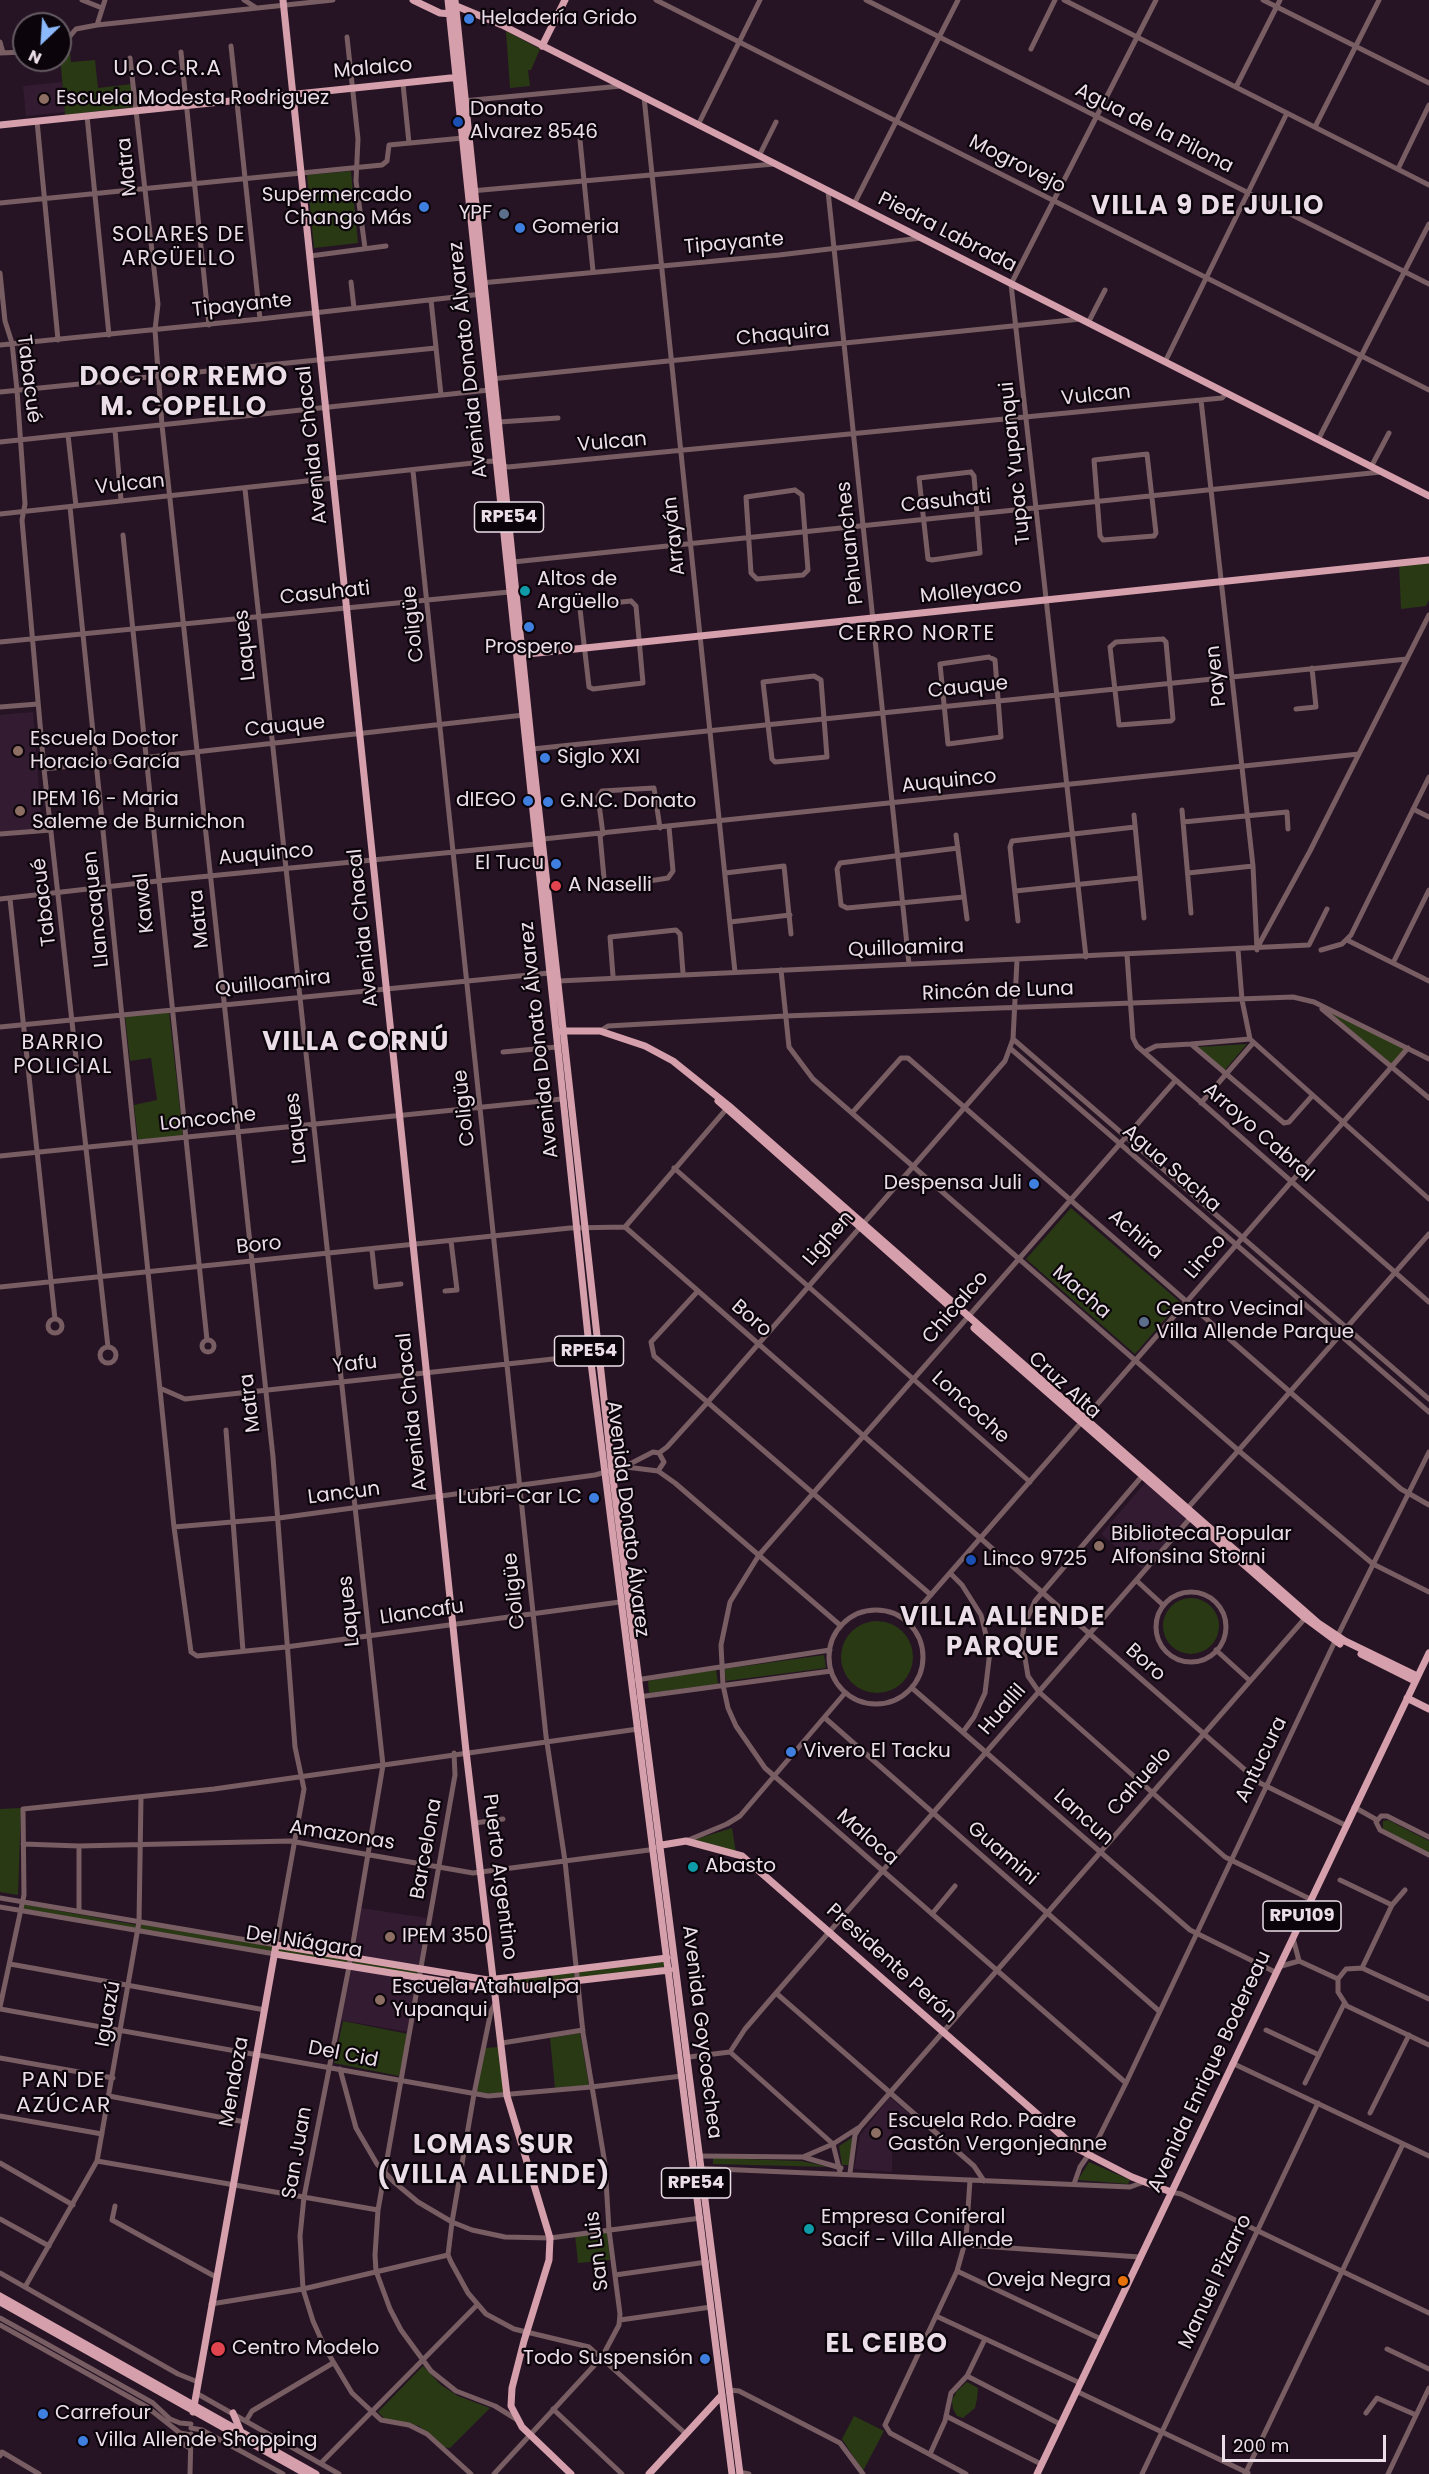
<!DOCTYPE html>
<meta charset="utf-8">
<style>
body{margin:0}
#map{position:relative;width:1429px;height:2474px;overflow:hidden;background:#261425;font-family:Poppins,sans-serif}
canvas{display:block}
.north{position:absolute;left:12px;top:12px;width:60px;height:60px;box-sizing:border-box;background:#0b040a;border:2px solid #655b63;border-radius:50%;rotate:205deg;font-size:16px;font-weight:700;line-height:24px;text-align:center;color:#ebdee9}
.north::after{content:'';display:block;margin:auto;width:21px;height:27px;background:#8bb9fc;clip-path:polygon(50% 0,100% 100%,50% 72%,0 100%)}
.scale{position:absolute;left:1222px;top:2435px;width:164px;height:27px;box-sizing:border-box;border:3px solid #ebdee9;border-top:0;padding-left:8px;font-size:18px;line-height:21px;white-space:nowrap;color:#ebdee9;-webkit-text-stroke:4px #0b040a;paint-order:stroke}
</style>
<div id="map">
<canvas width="1429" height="2474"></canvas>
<div class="north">N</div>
<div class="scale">200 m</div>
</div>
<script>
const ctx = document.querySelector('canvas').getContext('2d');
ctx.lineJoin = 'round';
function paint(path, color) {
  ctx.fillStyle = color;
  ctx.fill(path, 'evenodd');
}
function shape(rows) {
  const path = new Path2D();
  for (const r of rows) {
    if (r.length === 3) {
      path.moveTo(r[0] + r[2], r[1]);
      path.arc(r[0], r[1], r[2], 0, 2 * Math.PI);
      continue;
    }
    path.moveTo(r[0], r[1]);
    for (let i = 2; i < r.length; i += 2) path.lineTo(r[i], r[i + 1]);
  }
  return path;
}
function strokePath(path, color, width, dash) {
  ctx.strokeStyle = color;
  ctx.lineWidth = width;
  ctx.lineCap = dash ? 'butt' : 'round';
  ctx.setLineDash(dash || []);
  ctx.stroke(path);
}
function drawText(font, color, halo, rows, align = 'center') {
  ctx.font = font + ' Poppins,sans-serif';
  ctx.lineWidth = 4.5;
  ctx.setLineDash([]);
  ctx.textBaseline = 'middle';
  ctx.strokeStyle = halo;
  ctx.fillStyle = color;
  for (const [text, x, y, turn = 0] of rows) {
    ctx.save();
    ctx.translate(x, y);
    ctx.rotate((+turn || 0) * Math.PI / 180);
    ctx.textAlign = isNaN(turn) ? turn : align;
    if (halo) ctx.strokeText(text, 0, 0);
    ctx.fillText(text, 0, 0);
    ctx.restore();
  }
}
const built = shape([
 [62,82,65,112,26,116,23,86],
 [33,712,42,828,0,832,0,715],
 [1146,1482,1187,1518,1142,1569,1101,1534],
 [361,1908,427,1918,420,1968,354,1957],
 [352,1969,418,1980,409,2032,340,2020],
 [890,2097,909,2114,892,2132,892,2172,854,2169,860,2135]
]);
const green = shape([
 [506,31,540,49,531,70,528,70,530,86,510,88],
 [70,53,71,62,95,60,98,88,132,84,134,107,65,115,60,55],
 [351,171,358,243,314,248,307,175],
 [1429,562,1429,600,1426,606,1401,609,1399,563],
 [1321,1005,1408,1051,1395,1067],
 [169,1012,183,1136,138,1140,134,1105,157,1100,151,1058,130,1061,125,1016],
 [1247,1044,1224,1071,1197,1047],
 [1071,1208,1180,1302,1135,1354,1026,1259],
 [1191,1626,28],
 [877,1657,36],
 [824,1655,826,1668,726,1681,724,1669],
 [716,1669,718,1684,649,1693,648,1681],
 [21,1808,18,1895,0,1892,0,1809],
 [1388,1820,1429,1841,1429,1853,1383,1829,1383,1821],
 [732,1828,736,1853,693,1840],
 [22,1904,137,1925,136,1930,21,1909],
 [140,1924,275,1947,273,1952,139,1930],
 [277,1946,351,1960,349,1965,276,1953],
 [353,1960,421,1971,420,1977,352,1966],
 [664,1961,664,1967,579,1978,578,1970],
 [574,1971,575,1978,499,1986,499,1982],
 [343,2021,408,2034,399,2076,334,2063],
 [580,2033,589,2085,555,2088,550,2038],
 [500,2047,504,2094,476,2093,484,2048],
 [853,2137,850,2165,842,2165,839,2146],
 [713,2158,801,2161,830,2167,713,2164],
 [1089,2162,1130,2180,1128,2184,1078,2180],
 [607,2232,610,2260,578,2263,575,2235],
 [423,2366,441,2385,458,2396,490,2408,450,2448,444,2447,419,2426,386,2420,378,2412],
 [967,2382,978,2388,977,2399,975,2408,963,2418,957,2416,953,2409,952,2400,957,2391],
 [854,2416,884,2431,863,2471,842,2439]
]);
const minor = shape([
 [82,0,102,8],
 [244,0,255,7],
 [656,0,1429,390],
 [866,0,1429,284],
 [1064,0,1429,185],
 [1263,0,1429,83],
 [97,25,105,0],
 [347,37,358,139,356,181,365,248],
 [0,42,3,53],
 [231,46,260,319],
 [60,48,76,29,97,25,333,0],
 [1031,49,1055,0],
 [181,52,209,325],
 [0,53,24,52],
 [403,84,409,143],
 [1236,87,1280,0],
 [644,97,735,972],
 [463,101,621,86],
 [87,116,109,335],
 [37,121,58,340],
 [698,125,760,0],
 [1315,127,1379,0],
 [580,140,593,271],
 [759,156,776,122],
 [1398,169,1429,105],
 [471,191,774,164],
 [828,191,909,964],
 [0,203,382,165,387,161,389,145,463,138],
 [854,204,958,0],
 [310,256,386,246],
 [0,273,5,321,12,343,17,390,25,504,22,520,44,769,108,1347],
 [351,282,354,308],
 [481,283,779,255,921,238],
 [431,300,441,395],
 [1088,323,1105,290],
 [0,345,260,319,482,294],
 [1165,362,1287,113],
 [491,379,1081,319],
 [0,392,436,348],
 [1201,400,1253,866,1257,950],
 [499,422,558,418],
 [115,430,121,500],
 [68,435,76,506],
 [1318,440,1429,224],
 [0,442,489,390],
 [1147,454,1156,533,1154,536,1103,540,1100,536,1094,460,1147,454],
 [1371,467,1389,433],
 [413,471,546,1736,565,1861,583,2033,605,2164,609,2230,620,2314,619,2325,602,2357,494,2474],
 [971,472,974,476,980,553,932,560,928,559,919,478,971,472],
 [245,489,383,1765,349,1967,304,2197,300,2236,303,2289,313,2321,325,2348,352,2393,381,2420,409,2425,427,2434,471,2474],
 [795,490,802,495,808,570,803,575,757,579,751,573,746,497,795,490],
 [70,507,174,1527,191,1652,197,1656,286,1647,620,1602],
 [0,514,492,461,508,467,1201,400,1222,398,1227,393],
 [123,535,207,1340],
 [513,562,1381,472],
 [631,601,636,606,643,683,593,689,589,687,580,609,584,606,631,601],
 [1163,639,1166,642,1173,719,1171,721,1119,725,1110,647,1116,642,1163,639],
 [0,642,509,592],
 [989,657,995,660,1001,737,948,744,940,664,989,657],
 [814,676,821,680,827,757,775,762,772,759,763,682,814,676],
 [0,707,38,704],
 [1296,709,1316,707,1312,668],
 [532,749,1407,659],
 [44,769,524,715],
 [1413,809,1429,817],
 [1182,810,1191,913],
 [1134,815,1144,918],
 [1183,822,1287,812,1288,829],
 [0,834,51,830],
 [603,834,598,797,602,791,654,788,660,828],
 [600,835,604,878,607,883,643,882,668,878,673,871,669,827],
 [956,835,967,919],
 [543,839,1359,754],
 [958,848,840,863,837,869,841,905,847,908,964,897],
 [725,873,784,866,791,934],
 [1188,873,1253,866],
 [1015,891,1140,878],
 [0,899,158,881,536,844],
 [10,899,55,1319],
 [1018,921,1010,847,1012,841,1135,827],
 [730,922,790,915],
 [1347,940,1429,981],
 [1257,948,1310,851,1429,615],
 [1238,950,1242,1000,1250,1039],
 [1321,950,1342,944,1351,935,1429,777],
 [1127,955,1133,1038,1137,1046,1429,1302],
 [1086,957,1011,284,1156,0],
 [1393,963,1429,890],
 [781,970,789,1047,813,1079,1239,1451,1373,1564,1429,1592],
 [613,976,610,937,676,930,680,934,683,973],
 [558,981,1309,945,1327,909],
 [1322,1009,1429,1098],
 [0,1027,549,973],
 [600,1031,608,1026,785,1016,1293,997,1314,1002,1429,1059],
 [1013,1039,1429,1399],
 [1191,1044,1250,1039,1429,1199],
 [1011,1049,1429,1412],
 [503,1052,557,1047],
 [1144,1052,1156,1046,1191,1044,1284,1123,1289,1122,1312,1096],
 [1201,1103,1253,1043],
 [852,1113,901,1058,908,1058,1401,1489,1429,1505],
 [0,1156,562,1099],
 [674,1168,1030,1482],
 [625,1227,729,1106],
 [372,1250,376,1287,401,1284],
 [0,1287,570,1228,625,1227,1260,1783,1345,1825],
 [445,1291,457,1290,451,1241],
 [697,1292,651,1342,654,1356,931,1595],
 [55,1326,7],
 [208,1346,6],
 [108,1355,8],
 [162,1389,185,1399,590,1355],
 [226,1430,243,1651],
 [659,1453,667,1447,707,1403,1005,1061,1013,1039,1017,960],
 [626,1467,658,1471,664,1462,659,1453],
 [658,1471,675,1483,841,1626],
 [1143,1475,1035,1601,1024,1626,1022,1640,1028,1676,1039,1692,1225,1857,1310,1899],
 [1186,1510,1429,1234],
 [174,1527,279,1518,595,1475,624,1467,653,1452,659,1453],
 [950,1573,962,1585,981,1615,990,1651,985,1693,974,1717,963,1732],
 [1137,1581,1163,1605],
 [1191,1627,35],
 [876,1657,47],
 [908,1621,1408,1048],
 [1216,1650,1249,1680],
 [636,1680,830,1650],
 [912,1688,1190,1930,1275,1972],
 [638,1697,831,1671],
 [825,1718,1159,2011],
 [454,1753,455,1775,378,2210,375,2255,376,2271,390,2309,401,2330,431,2371,456,2391,495,2406,516,2419],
 [1354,1807,1377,1820],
 [475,1823,503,1819],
 [1429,1837,1387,1816,1381,1816,1376,1822,1380,1830,1429,1855],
 [686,1841,727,1824,740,1816,845,1693],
 [23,1844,79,1846,290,1841,473,1873,649,1850,662,1845],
 [79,1846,79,1911],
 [1340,1880,1392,1905],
 [0,1898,276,1945,304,1789,295,1747,273,1457,162,425,155,330,158,304,130,58],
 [0,1907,275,1954],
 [932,1914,955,1886],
 [1293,1938,1299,1961],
 [10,1964,265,2010],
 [1278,1967,1299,1961,1338,1979,1346,1969,1362,1968,1392,1905,1405,1890],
 [1362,1968,1429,1999],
 [1338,1979,1338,1992,1347,2006,1429,2045],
 [776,1993,974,2166,984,2181],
 [496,2002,491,2011,474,2094,452,2222,448,2255,451,2262,468,2293,486,2314,514,2329,589,2347,686,2434],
 [0,2007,24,1895,23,1809,214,1789,638,1729],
 [0,2009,488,2096,591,2087,682,2076],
 [1266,2030,1319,2055],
 [502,2043,583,2030],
 [730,2052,745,2029,776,1993,1193,1515],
 [730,2052,833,2144,840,2172],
 [689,2057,730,2052],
 [0,2058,113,2078],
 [1232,2063,1429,2156],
 [340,2069,356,2128,377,2164,394,2182,418,2202,452,2222,472,2230,505,2237,550,2238,701,2218],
 [1126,2083,765,1768,736,1726,728,1708,723,1685,721,1645,730,1602,759,1555,1175,1081],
 [1305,2083,1344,2004],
 [109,2096,245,2122],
 [1370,2113,1409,2035],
 [0,2116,102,2134],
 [698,2156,803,2157,833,2144,858,2128],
 [803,2157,841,2168],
 [97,2161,378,2210],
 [0,2163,73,2205],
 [694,2168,1130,2187,1144,2182],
 [850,2173,855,2135,860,2127,1307,1616],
 [1074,2184,1080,2167,1094,2147,1126,2083,1337,1637,1429,1452],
 [1171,2192,1181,2194,1429,2313],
 [115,2206,112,2220,216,2277],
 [0,2219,49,2246],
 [965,2245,1140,2257],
 [957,2271,1101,2339],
 [0,2273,178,2374,198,2382],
 [615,2275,707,2262],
 [25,2287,97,2161,139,1922,141,1797],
 [211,2304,303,2289,448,2255],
 [936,2316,1080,2383],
 [0,2318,153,2403,170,2419,180,2423,191,2424],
 [620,2320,711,2307],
 [0,2325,147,2407,180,2433,191,2435],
 [1387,2349,1429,2369],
 [967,2376,1060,2424],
 [729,2390,739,2391,840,2443,863,2474],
 [1076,2391,1248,2473],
 [196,2393,339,2474],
 [553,2409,622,2474],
 [1366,2413,1377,2398,1416,2415],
 [946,2416,1041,2464],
 [246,2421,252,2411,333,2363],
 [191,2428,202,2430,283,2474],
 [180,2433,181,2443,190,2448],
 [930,2454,945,2421,951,2393,967,2376,985,2339],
 [0,2456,2,2452,39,2474],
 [321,2463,477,2305],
 [739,2472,749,2474],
 [190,2474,191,2434],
 [966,2474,890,2433,885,2425,957,2271,966,2239,970,2180],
 [1142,2474,1318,2103],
 [1245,2474,1403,2144],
 [1388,2474,1429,2388]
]);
const major = shape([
 [283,0,466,1751,507,2096,550,2238,549,2260,524,2341,512,2388,511,2406,522,2427,571,2474],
 [413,0,440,13,452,14],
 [448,0,590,1355,732,2474],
 [455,0,532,749,612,1471,740,2474],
 [454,5,502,25,1429,496],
 [542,46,565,0],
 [0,125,460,77],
 [518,655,1429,560],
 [561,1031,600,1031,645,1046,673,1061,729,1106,1318,1623,1345,1641,1417,1676],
 [718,1101,950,1307],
 [974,1328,1305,1618,1340,1644],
 [1361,1654,1415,1681],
 [1407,1698,1429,1709],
 [662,1845,686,1841,742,1856,1076,2148,1132,2177,1171,2192],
 [275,1954,496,1990,669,1970],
 [0,2296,316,2474],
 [0,2302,306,2474],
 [193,2412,276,1945,488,1980,667,1958],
 [233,2413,241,2432],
 [649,2474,722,2395],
 [1037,2474,1429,1653]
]);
const markers = [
 [469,19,6,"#3f7fe0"],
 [44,99,6,"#8d6e63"],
 [458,122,6,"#1a4fb4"],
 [424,207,6,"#3f7fe0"],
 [504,214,6,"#5c6f8a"],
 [520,228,6,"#3f7fe0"],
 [525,591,6,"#0f9aa8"],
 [529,627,6,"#3f7fe0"],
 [18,751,6,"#8d6e63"],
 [545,758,6,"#3f7fe0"],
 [528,801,6,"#3f7fe0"],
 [548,802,6,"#3f7fe0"],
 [20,811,6,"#8d6e63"],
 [556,864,6,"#3f7fe0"],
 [556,886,6,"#e0444e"],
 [1034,1184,6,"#3f7fe0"],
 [1144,1322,6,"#5c6f8a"],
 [594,1498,6,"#3f7fe0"],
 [1099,1546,6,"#8d6e63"],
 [971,1560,6,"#1a4fb4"],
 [791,1752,6,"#3f7fe0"],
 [693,1867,6,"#0f9aa8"],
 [390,1937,6,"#8d6e63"],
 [380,2000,6,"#8d6e63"],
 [876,2133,6,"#8d6e63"],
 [809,2229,6,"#0f9aa8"],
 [1123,2281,6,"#e8710a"],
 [218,2349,8,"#e0444e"],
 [705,2359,6,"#3f7fe0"],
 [43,2414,6,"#3f7fe0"],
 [83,2441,6,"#3f7fe0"]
];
const shields = [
 [509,517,69],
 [589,1351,69],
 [1302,1916,78],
 [696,2183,69]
];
const shieldNames = [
 ["RPE54",509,517],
 ["RPE54",589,1351],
 ["RPU109",1302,1916],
 ["RPE54",696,2183]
];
const poiNames = [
 ["Heladería Grido",481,19],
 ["Escuela Modesta Rodriguez",56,99],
 ["Donato",470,110],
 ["Alvarez 8546",470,133],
 ["Supermercado",412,196,"right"],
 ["Chango Más",412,219,"right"],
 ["YPF",492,214,"right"],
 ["Gomeria",532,228],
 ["Altos de",537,580],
 ["Argüello",537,603],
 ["Prospero",529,648,"center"],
 ["Escuela Doctor",30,740],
 ["Horacio García",30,763],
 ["Siglo XXI",557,758],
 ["IPEM 16 - Maria",32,800],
 ["Saleme de Burnichon",32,823],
 ["dIEGO",516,801,"right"],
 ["G.N.C. Donato",560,802],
 ["El Tucu",544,864,"right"],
 ["A Naselli",568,886],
 ["Despensa Juli",1022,1184,"right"],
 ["Centro Vecinal",1156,1310],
 ["Villa Allende Parque",1156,1333],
 ["Lubri-Car LC",582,1498,"right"],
 ["Biblioteca Popular",1111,1535],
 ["Alfonsina Storni",1111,1558],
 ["Linco 9725",983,1560],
 ["Vivero El Tacku",803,1752],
 ["Abasto",705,1867],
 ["IPEM 350",402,1937],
 ["Escuela Atahualpa",392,1988],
 ["Yupanqui",392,2011],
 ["Escuela Rdo. Padre",888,2122],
 ["Gastón Vergonjeanne",888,2145],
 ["Empresa Coniferal",821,2218],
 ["Sacif - Villa Allende",821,2241],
 ["Oveja Negra",1111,2281,"right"],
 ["Centro Modelo",232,2349],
 ["Todo Suspensión",693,2359,"right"],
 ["Carrefour",55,2414],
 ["Villa Allende Shopping",95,2441]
];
const streetNames = [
 ["Malalco",373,69,-5],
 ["Agua de la Pilona",1154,129,27],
 ["Mogrovejo",1017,165,27],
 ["Matra",128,167,-96],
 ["Piedra Labrada",947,233,27],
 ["Tipayante",734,244,-5],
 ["Tipayante",242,306,-6],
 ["Chaquira",783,335,-6],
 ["Avenida Donato Álvarez",469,360,-96],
 ["Tabacué",28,379,83],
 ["Vulcan",1096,396,-6],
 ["Vulcan",612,443,-5],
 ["Avenida Chacal",313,445,-96],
 ["Tupac Yupanqui",1016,463,-96],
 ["Vulcan",130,485,-6],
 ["Casuhati",946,502,-6],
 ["Arrayán",675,536,-96],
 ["Pehuanches",851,543,-96],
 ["Molleyaco",971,592,-6],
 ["Casuhati",325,594,-6],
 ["Coligüe",414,624,-96],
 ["Laques",246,645,-96],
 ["Payen",1217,676,-96],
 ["Cauque",968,688,-6],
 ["Cauque",285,727,-6],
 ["Auquinco",949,782,-6],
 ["Auquinco",266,855,-5],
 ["Tabacué",45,902,-97],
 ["Kawal",145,903,-96],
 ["Llancaquen",97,909,-96],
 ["Matra",200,919,-96],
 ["Avenida Chacal",364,928,-96],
 ["Quilloamira",906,949,-2],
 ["Quilloamira",273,984,-6],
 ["Rincón de Luna",998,992,-2],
 ["Avenida Donato Álvarez",540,1040,-96],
 ["Coligüe",465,1108,-96],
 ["Loncoche",208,1120,-6],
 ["Laques",297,1128,-96],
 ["Arroyo Cabral",1258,1133,41],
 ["Agua Sacha",1171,1169,41],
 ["Achira",1135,1235,41],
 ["Lighen",829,1239,-49],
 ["Boro",259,1246,-6],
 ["Linco",1206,1257,-49],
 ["Macha",1081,1293,41],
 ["Chicalco",956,1308,-49],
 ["Boro",751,1319,41],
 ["Yafu",355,1365,-6],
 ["Cruz Alta",1064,1386,42],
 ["Matra",251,1403,-97],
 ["Loncoche",970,1408,42],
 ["Avenida Chacal",413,1412,-96],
 ["Lancun",344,1494,-7],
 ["Avenida Donato Álvarez",627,1519,83],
 ["Coligüe",515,1591,-96],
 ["Laques",350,1611,-96],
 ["Llancafu",422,1613,-8],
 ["Boro",1145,1663,42],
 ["Huallil",1003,1710,-49],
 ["Antucura",1262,1760,-64],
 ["Cahuelo",1140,1782,-48],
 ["Lancun",1083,1818,42],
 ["Amazonas",342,1836,9],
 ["Maloca",867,1838,41],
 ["Barcelona",427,1849,-80],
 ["Guamini",1002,1854,41],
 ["Puerto Argentino",499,1877,83],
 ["Del Niágara",304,1943,9],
 ["Presidente Perón",891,1964,42],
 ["Iguazú",109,2014,-80],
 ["Avenida Goycoechea",701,2032,83],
 ["Del Cid",343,2055,11],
 ["Avenida Enrique Bodereau",1210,2072,-65],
 ["Mendoza",235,2082,-80],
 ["San Juan",298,2153,-80],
 ["San Luis",598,2251,-97],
 ["Manuel Pizarro",1216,2282,-65]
];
const neighbourhoodNames = [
 ["SOLARES DE",179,236],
 ["ARGÜELLO",179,260],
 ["CERRO NORTE",917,635],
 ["BARRIO",63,1044],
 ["POLICIAL",63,1068]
];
const quarterNames = [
 ["U.O.C.R.A",168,69],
 ["PAN DE",64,2081],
 ["AZÚCAR",64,2106]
];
const districtNames = [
 ["VILLA 9 DE JULIO",1208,207],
 ["DOCTOR REMO",184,378],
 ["M. COPELLO",184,408],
 ["VILLA CORNÚ",356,1043],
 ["VILLA ALLENDE",1003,1618],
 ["PARQUE",1003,1648],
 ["LOMAS SUR",494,2146],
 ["(VILLA ALLENDE)",494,2176],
 ["EL CEIBO",887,2345]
];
paint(built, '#331b31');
paint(green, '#293914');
strokePath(minor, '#785d63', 5);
strokePath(major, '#d69fac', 7);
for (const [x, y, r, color] of markers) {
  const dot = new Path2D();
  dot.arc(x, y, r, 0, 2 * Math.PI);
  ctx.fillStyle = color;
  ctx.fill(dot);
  strokePath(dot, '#0b040a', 2);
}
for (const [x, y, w] of shields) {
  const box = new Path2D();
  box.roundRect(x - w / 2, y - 15, w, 30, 4.5);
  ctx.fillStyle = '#0b040a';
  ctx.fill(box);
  strokePath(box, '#ebdee9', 1.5);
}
drawText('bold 18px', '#ebdee9', null, shieldNames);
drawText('20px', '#ebdee9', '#0b040a', poiNames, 'left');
drawText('20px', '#ebdee9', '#0b040a', streetNames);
ctx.letterSpacing = '1.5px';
drawText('21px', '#ebdee9', '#0b040a', neighbourhoodNames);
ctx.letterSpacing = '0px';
ctx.letterSpacing = '1.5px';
drawText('22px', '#ebdee9', '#0b040a', quarterNames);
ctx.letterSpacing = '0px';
ctx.letterSpacing = '1.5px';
drawText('bold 26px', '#ebdee9', '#0b040a', districtNames);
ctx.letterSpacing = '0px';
</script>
